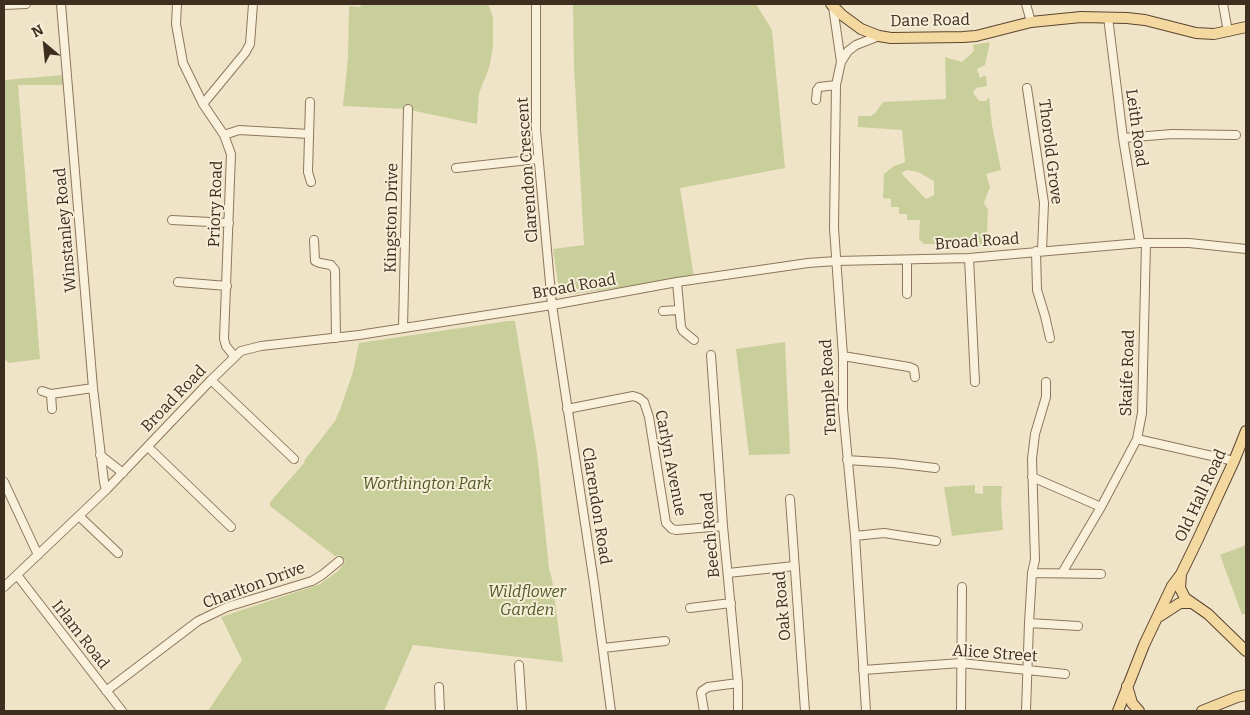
<!DOCTYPE html>
<style>
body{margin:0}
#map{position:relative;width:1250px;height:715px;overflow:hidden;background:#f0e4c8;font-family:Bitter,serif}
canvas{display:block}
.frame{position:absolute;inset:0;border:5px solid #3d2e20;pointer-events:none}
.north{position:absolute;left:20px;top:20px;width:50px;height:50px;-webkit-text-stroke:4px #f7eed8;paint-order:stroke;rotate:332deg;font-size:14px;font-weight:700;line-height:20px;text-align:center;color:#3d2e20}
.north::after{content:'';display:block;margin:auto;width:18px;height:22px;background:#3d2e20;clip-path:polygon(50% 0,100% 100%,50% 72%,0 100%)}
</style>
<div id="map">
<canvas width="1250" height="715"></canvas>
<div class="frame"></div>
<div class="north">N</div>
</div>
<script>
const ctx = document.querySelector('canvas').getContext('2d');
ctx.lineJoin = 'round';
function paint(path, color) {
  ctx.fillStyle = color;
  ctx.fill(path, 'evenodd');
}
function shape(rows) {
  const path = new Path2D();
  for (const r of rows) {
    path.moveTo(r[0], r[1]);
    for (let i = 2; i < r.length; i += 2) path.lineTo(r[i], r[i + 1]);
  }
  return path;
}
function strokePath(path, color, width, dash) {
  ctx.strokeStyle = color;
  ctx.lineWidth = width;
  ctx.lineCap = dash ? 'butt' : 'round';
  ctx.setLineDash(dash || []);
  ctx.stroke(path);
}
function drawText(font, color, halo, rows, align = 'center') {
  ctx.font = font + ' Bitter,serif';
  ctx.lineWidth = 4;
  ctx.setLineDash([]);
  ctx.textBaseline = 'middle';
  ctx.strokeStyle = halo;
  ctx.fillStyle = color;
  for (const [text, x, y, turn = 0] of rows) {
    ctx.save();
    ctx.translate(x, y);
    ctx.rotate((+turn || 0) * Math.PI / 180);
    ctx.textAlign = isNaN(turn) ? turn : align;
    if (halo) ctx.strokeText(text, 0, 0);
    ctx.fillText(text, 0, 0);
    ctx.restore();
  }
}
const green = shape([
 [362,4,488,4,493,17,493,47,489,68,479,93,477,124,405,109,343,106,348,57,349,6,360,7],
 [573,4,756,4,772,30,785,168,680,188,694,277,560,296,553,249,584,245,574,67],
 [990,42,985,65,977,69,980,78,986,75,987,86,976,88,973,93,979,101,986,101,989,97,992,125,1001,170,986,174,990,187,984,203,988,210,987,236,993,244,943,248,942,244,924,244,919,239,920,220,907,220,907,214,899,214,899,207,891,207,891,199,883,198,884,174,894,166,905,162,902,130,858,127,858,116,871,116,876,112,883,102,946,99,945,57,962,62,974,51,973,45],
 [907,170,918,172,934,181,934,195,926,199,901,173],
 [63,75,66,85,18,85,40,359,9,363,4,359,4,80],
 [508,321,515,321,519,346,537,453,549,568,552,579,563,662,413,645,384,711,208,711,242,660,221,617,320,584,337,572,345,562,339,555,335,556,270,506,270,502,305,462,304,461,335,421,341,407,353,372,359,343],
 [785,342,790,454,749,455,736,349],
 [975,485,975,493,983,494,983,486,1002,486,1001,502,1003,530,952,536,944,487],
 [1246,545,1246,613,1242,615,1220,555]
]);
const minor = shape([
 [61,4,93,388,104,482,106,490],
 [177,4,176,24,183,63,203,104,224,135,231,154,224,339,226,346,234,356],
 [536,4,536,130,552,305,594,583,611,711],
 [1026,4,1031,22],
 [1223,4,1228,32],
 [4,5,26,4],
 [833,7,841,62,836,85,834,228,843,356,843,409,855,536,866,711],
 [1108,17,1123,138,1140,243],
 [841,62,848,51,856,45,879,36],
 [1027,88,1044,203,1042,250],
 [816,100,817,90,819,87,836,85],
 [310,102,308,172,311,182],
 [203,104,245,53,250,44,253,4],
 [224,135,239,130,309,134],
 [1123,138,1172,134,1236,135],
 [456,168,538,159],
 [172,220,229,223],
 [314,240,315,261,320,263,331,265,335,270,336,338],
 [1036,251,1037,290,1045,316,1050,338],
 [969,258,975,382],
 [907,260,907,294],
 [178,282,227,286],
 [677,282,681,327,683,331,694,340],
 [663,311,679,310],
 [403,328,408,109],
 [711,355,723,526,738,683,738,711],
 [843,356,909,367,914,369,915,377],
 [211,380,294,459],
 [42,391,51,394,93,388],
 [51,394,52,409],
 [567,409,633,396,639,398,644,402,649,417,666,523,672,529,676,530,723,526],
 [1137,439,1234,461],
 [148,447,231,527],
 [100,455,123,473],
 [847,460,893,463,935,468],
 [1032,477,1101,507],
 [4,482,38,555],
 [790,499,805,711],
 [79,516,118,553],
 [855,536,884,533,936,541],
 [728,573,794,566],
 [1032,573,1101,574],
 [1062,573,1101,507,1137,439,1142,413,1146,243],
 [17,575,122,711],
 [4,587,106,490,211,380,241,351,261,346,359,335,552,305,677,282,808,263,836,261,969,258,1140,243,1189,243,1246,249],
 [690,608,731,603],
 [1029,623,1078,626],
 [603,648,665,641],
 [519,665,522,711],
 [863,670,961,663,1065,674],
 [439,687,440,711],
 [106,691,198,621,227,607,312,581,322,575,339,561],
 [704,711,701,693,702,691,708,687,738,683],
 [961,711,962,587],
 [1026,711,1029,623,1032,573,1035,560,1032,459,1035,434,1046,397,1046,382]
]);
const major = shape([
 [831,4,842,15,861,29,879,36,891,38,963,37,976,36,1031,22,1081,17,1127,18,1145,20,1196,33,1214,34,1246,27],
 [1181,574,1180,588,1185,598,1208,614,1246,651],
 [1160,616,1180,603,1191,603],
 [1127,686,1132,703,1139,711],
 [1118,711,1144,645,1172,586,1181,574,1198,539,1234,461,1246,431],
 [1202,711,1237,697,1246,695]
]);
const streetNames = [
 ["Dane Road",930,21,-1],
 ["Leith Road",1136,128,82],
 ["Thorold Grove",1050,152,83],
 ["Clarendon Crescent",528,170,-94],
 ["Priory Road",216,204,-88],
 ["Kingston Drive",392,218,-89],
 ["Winstanley Road",66,230,-95],
 ["Broad Road",977,242,-4],
 ["Broad Road",574,287,-10],
 ["Skaife Road",1128,373,-88],
 ["Temple Road",829,387,-93],
 ["Broad Road",174,399,-46],
 ["Carlyn Avenue",670,463,79],
 ["Old Hall Road",1201,496,-65],
 ["Clarendon Road",596,506,81],
 ["Beech Road",711,535,-95],
 ["Charlton Drive",254,586,-20],
 ["Oak Road",783,606,-95],
 ["Irlam Road",80,635,52],
 ["Alice Street",995,654,4]
];
const parkNames = [
 ["Worthington Park",427,485],
 ["Wildflower",527,593],
 ["Garden",527,611]
];
paint(green, '#c9cf9b');
strokePath(minor, '#8d765c', 10);
strokePath(major, '#5b4430', 12);
strokePath(minor, '#faf1dc', 8);
strokePath(major, '#f3d9a0', 10);
drawText('16px', '#3d2e20', '#f7eed8', streetNames);
drawText('italic 16px', '#4d5a26', '#f7eed8', parkNames);
</script>
